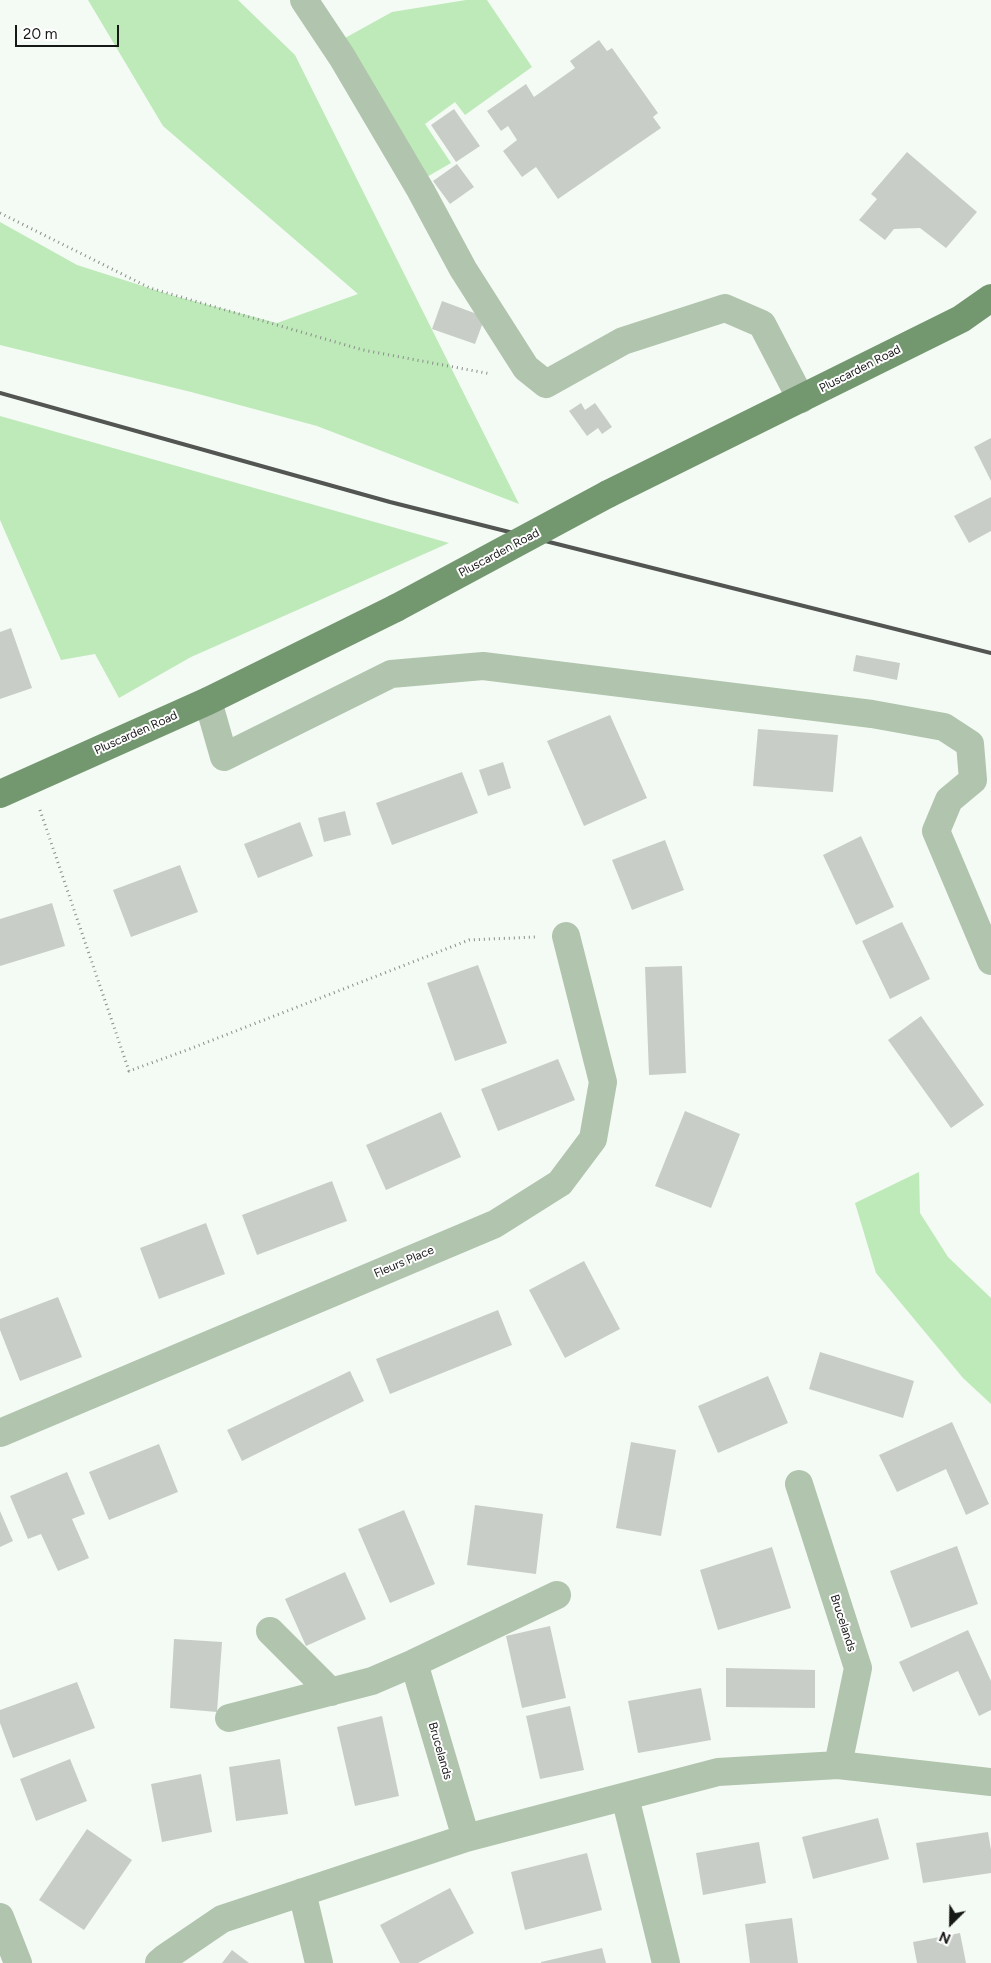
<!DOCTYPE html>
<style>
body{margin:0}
#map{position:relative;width:991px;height:1963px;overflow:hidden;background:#f4fbf4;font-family:Figtree,sans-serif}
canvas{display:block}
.north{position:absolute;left:926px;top:1898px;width:50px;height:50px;-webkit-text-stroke:4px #fff;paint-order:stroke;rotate:203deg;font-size:14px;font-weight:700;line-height:20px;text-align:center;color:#171917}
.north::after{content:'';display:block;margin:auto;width:18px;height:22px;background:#171917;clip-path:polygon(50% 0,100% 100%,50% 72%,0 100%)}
.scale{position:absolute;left:15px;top:25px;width:104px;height:22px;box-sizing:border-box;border:2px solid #171917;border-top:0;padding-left:6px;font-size:15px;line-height:18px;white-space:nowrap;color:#171917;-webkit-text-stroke:4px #fff;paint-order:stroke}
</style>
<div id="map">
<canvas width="991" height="1963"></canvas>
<div class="north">N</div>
<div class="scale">20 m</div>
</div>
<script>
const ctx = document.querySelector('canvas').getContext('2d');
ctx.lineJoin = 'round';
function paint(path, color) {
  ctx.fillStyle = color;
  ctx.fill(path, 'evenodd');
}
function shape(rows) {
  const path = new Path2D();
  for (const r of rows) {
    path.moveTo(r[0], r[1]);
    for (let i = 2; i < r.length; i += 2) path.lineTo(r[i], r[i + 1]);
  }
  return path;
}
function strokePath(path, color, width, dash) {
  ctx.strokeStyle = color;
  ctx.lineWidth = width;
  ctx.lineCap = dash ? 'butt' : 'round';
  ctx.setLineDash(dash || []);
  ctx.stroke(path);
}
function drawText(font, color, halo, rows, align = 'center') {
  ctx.font = font + ' Figtree,sans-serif';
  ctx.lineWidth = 4;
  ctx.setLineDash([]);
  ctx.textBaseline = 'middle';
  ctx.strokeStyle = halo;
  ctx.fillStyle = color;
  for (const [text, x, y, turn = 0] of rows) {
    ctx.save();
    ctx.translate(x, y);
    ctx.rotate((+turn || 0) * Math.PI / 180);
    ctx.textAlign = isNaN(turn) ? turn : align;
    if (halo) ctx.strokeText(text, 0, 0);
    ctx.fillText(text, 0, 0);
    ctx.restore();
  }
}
const green = shape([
 [88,0,238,0,295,55,519,504,317,426,191,392,0,345,0,222,77,265,171,295,277,323,358,294,163,126],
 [466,0,487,0,532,67,465,115,455,102,425,124,451,163,425,178,345,38,392,12],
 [0,416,449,543,191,657,119,698,95,654,61,660,0,520],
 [919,1172,920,1213,948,1257,991,1298,991,1404,963,1378,876,1273,855,1203]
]);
const building = shape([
 [599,40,607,51,612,48,658,113,653,117,661,128,558,199,536,167,522,177,503,151,517,140,508,126,501,131,487,111,526,84,534,97,575,68,570,61],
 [454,109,480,146,456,162,431,125],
 [907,152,977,212,946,248,920,228,894,229,885,240,859,220,877,199,871,194],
 [457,164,474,187,450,204,433,181],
 [442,301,485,317,475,344,432,329],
 [581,403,585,410,595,403,612,427,602,434,598,428,587,436,569,411],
 [991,438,991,481,974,447],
 [991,497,991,531,969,543,954,516],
 [11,628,32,688,0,699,0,632],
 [856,655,900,663,897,680,853,671],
 [610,715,647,798,584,826,547,741],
 [758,729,838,735,833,792,753,786],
 [503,762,511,788,488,796,479,770],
 [462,772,478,813,392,845,376,803],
 [345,811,351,835,324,842,318,818],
 [300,822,313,856,258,878,244,844],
 [861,836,894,907,856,925,823,855],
 [665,840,684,890,632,910,612,860],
 [180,865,198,912,131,937,113,890],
 [52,903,65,946,0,966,0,919],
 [902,922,930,979,890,999,862,941],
 [478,965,507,1043,455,1061,427,983],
 [682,966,686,1073,649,1075,645,967],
 [921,1016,984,1105,951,1128,888,1040],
 [558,1059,575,1100,498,1131,481,1089],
 [685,1111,740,1134,711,1208,655,1186],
 [441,1112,461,1157,386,1190,366,1145],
 [332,1181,347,1221,257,1255,242,1215],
 [206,1223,225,1274,159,1299,140,1248],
 [584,1261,620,1329,565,1358,529,1290],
 [58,1297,82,1357,20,1381,0,1330,0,1319],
 [498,1310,512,1345,390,1394,376,1359],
 [820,1352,914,1381,903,1418,809,1389],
 [350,1371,364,1401,242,1461,227,1430],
 [768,1376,788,1423,718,1453,698,1406],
 [952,1422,989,1504,966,1515,946,1469,897,1492,879,1455],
 [631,1442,676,1450,661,1536,616,1528],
 [159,1444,178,1492,109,1520,89,1472],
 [67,1472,85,1514,72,1519,89,1558,58,1571,41,1534,28,1539,10,1496],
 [475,1505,543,1514,536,1574,467,1565],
 [404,1510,435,1584,390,1603,358,1529],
 [0,1511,13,1541,0,1547],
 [957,1546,978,1604,911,1628,890,1571],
 [772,1547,791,1608,718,1630,700,1570],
 [345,1572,366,1619,306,1646,285,1599],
 [550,1626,566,1698,522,1708,506,1636],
 [968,1630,991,1681,991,1710,979,1716,958,1671,913,1692,899,1662],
 [174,1639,222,1642,217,1712,170,1708],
 [726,1668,815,1670,815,1708,726,1707],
 [77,1682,95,1728,13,1758,0,1723,0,1710],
 [701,1688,711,1740,638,1753,628,1701],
 [570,1706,584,1770,540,1779,526,1716],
 [382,1716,399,1796,355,1806,337,1727],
 [70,1759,87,1801,36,1821,20,1779],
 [280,1759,288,1814,236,1821,229,1767],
 [201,1774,212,1832,162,1842,151,1784],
 [878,1818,889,1859,813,1879,802,1837],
 [87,1829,132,1860,84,1930,39,1900],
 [988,1832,991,1850,991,1873,923,1883,916,1843],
 [759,1842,766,1883,703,1895,696,1853],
 [587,1853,602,1910,525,1930,511,1872],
 [450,1888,474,1933,418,1963,400,1963,380,1925],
 [792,1918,798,1963,750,1963,745,1924],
 [960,1933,966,1963,917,1963,913,1942],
 [602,1948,606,1963,541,1963,541,1962],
 [232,1950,249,1963,222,1963]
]);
const path = shape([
 [0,213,150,288,363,350,491,374],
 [40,810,129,1071,187,1050,469,940,535,937]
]);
const minor = shape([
 [304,0,342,57,421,191,463,269,526,368,546,384,623,341,725,308,762,324,801,399],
 [208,701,224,757,391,674,483,666,872,714,944,727,970,744,973,780,949,800,936,831,991,961],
 [0,1433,495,1224,560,1183,593,1139,603,1082,566,936],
 [799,1484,858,1668,838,1765],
 [270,1631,331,1692],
 [414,1663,466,1838],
 [229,1718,372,1681,414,1663,557,1595],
 [625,1797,666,1963],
 [302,1892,319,1963],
 [0,1917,18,1963],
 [159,1963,166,1957,222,1919,466,1838,718,1772,838,1765,991,1782]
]);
const major = shape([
 [608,494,961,319,991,298],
 [0,794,208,701,396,608]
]);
const rail = shape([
 [0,393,390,502,991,653]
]);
const majorBridge = shape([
 [396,608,608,494]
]);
const streetNames = [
 ["Pluscarden Road",860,369,-27],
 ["Pluscarden Road",499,553,-28],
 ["Pluscarden Road",136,733,-24],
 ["Fleurs Place",404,1262,-23],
 ["Brucelands",843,1623,72],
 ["Brucelands",440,1751,74]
];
paint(green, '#beeab9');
paint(building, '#c8cec7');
strokePath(path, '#8a8e8a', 3, [1, 4]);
strokePath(minor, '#b1c4ae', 28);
strokePath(major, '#73976f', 28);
strokePath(rail, '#525552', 4);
strokePath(majorBridge, '#73976f', 28);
drawText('12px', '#171917', '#fff', streetNames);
</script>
